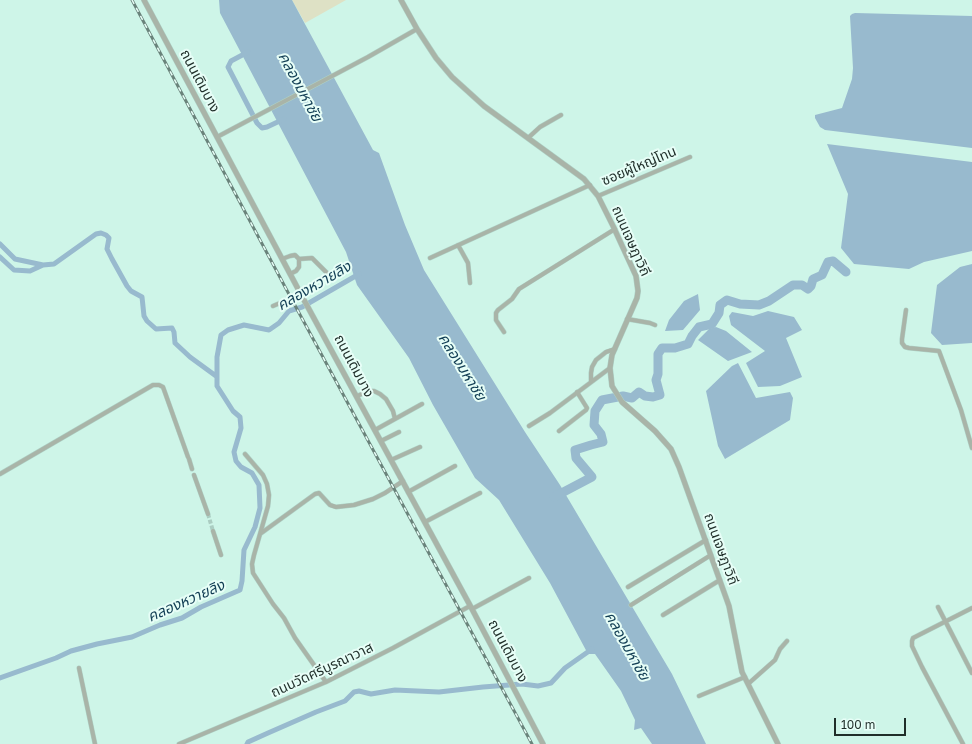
<!DOCTYPE html>
<meta charset="utf-8">
<style>
body{margin:0}
#map{position:relative;width:972px;height:744px;overflow:hidden;background:#cef5e8;font-family:"Golos Text",sans-serif}
canvas{display:block}
.scale{position:absolute;left:834px;top:718px;width:72px;height:18px;box-sizing:border-box;border:2px solid #1f2e29;border-top:0;padding-left:5px;font-size:12px;line-height:14px;white-space:nowrap;color:#1f2e29;-webkit-text-stroke:3px #e7fef7;paint-order:stroke}
</style>
<div id="map">
<canvas width="972" height="744"></canvas>
<div class="scale">100 m</div>
</div>
<script>
const ctx = document.querySelector('canvas').getContext('2d');
ctx.lineJoin = 'round';
function paint(path, color) {
  ctx.fillStyle = color;
  ctx.fill(path, 'evenodd');
}
function shape(rows) {
  const path = new Path2D();
  for (const r of rows) {
    path.moveTo(r[0], r[1]);
    for (let i = 2; i < r.length; i += 2) path.lineTo(r[i], r[i + 1]);
  }
  return path;
}
function strokePath(path, color, width, dash) {
  ctx.strokeStyle = color;
  ctx.lineWidth = width;
  ctx.lineCap = dash ? 'butt' : 'round';
  ctx.setLineDash(dash || []);
  ctx.stroke(path);
}
function drawText(font, color, halo, rows, align = 'center') {
  ctx.font = font + ' "Golos Text","Noto Sans Thai",sans-serif';
  ctx.lineWidth = 4;
  ctx.setLineDash([]);
  ctx.textBaseline = 'middle';
  ctx.strokeStyle = halo;
  ctx.fillStyle = color;
  for (const [text, x, y, turn = 0] of rows) {
    ctx.save();
    ctx.translate(x, y);
    ctx.rotate((+turn || 0) * Math.PI / 180);
    ctx.textAlign = isNaN(turn) ? turn : align;
    if (halo) ctx.strokeText(text, 0, 0);
    ctx.fillText(text, 0, 0);
    ctx.restore();
  }
}
const green = shape([
 [292,0,346,0,305,23]
]);
const water = shape([
 [219,0,292,0,373,150,379,153,405,225,424,270,525,432,560,485,672,674,706,744,652,744,641,728,634,730,635,720,621,691,595,654,588,654,550,583,499,500,475,478,433,405,409,358,357,285,346,252,220,13],
 [855,13,972,16,972,148,825,130,820,127,815,118,815,115,842,108,852,79,853,68,850,16,852,14],
 [827,144,972,162,972,251,924,262,909,269,854,264,841,248,848,194],
 [972,264,972,343,942,345,931,333,937,285,960,267],
 [698,294,700,310,683,330,665,331,669,320,684,301],
 [768,311,794,317,802,330,786,338,802,377,780,386,758,387,746,363,765,351,731,325,729,316,732,312,753,316],
 [716,327,726,331,752,352,728,361,698,340,709,329],
 [738,363,756,398,790,392,793,398,790,420,725,459,718,446,706,391,732,366]
]);
const canal = shape([
 [248,52,231,61,228,67,257,123,262,128,267,127,284,119],
 [0,244,15,259,43,265],
 [0,257,14,270,30,271,43,265,54,264,96,234,101,233,106,235,109,238,107,249,112,259,127,286,131,291,142,297,144,316,147,321,156,329,172,328,174,332,175,343,190,357,216,376],
 [0,678,56,658,71,651,97,644,132,637,160,625,182,618,201,607,240,590,242,581,244,550,255,527,260,508,259,485,252,473,241,467,236,461,234,452,241,428,240,417,233,411,217,386,217,357,221,335,228,330,244,325,269,330,279,323,289,311,302,307,359,274],
 [247,744,248,742,268,733,316,712,345,701,354,692,359,691,371,694,395,690,439,692,483,687,522,684,538,686,551,683,565,668,592,649]
]);
const river = shape([
 [554,497,592,477,576,458,575,450,591,445,603,442,601,434,594,425,595,411,602,400,623,396,632,398,639,392,645,396,653,397,660,395,656,380,658,374,658,354,662,348,675,348,688,344,692,336,699,327,712,324,719,313,720,305,727,300,740,304,759,305,769,301,793,285,802,285,808,289,811,286,813,279,822,275,828,262,833,261,846,272]
]);
const minorTunnel = shape([
 [208,514,213,531]
]);
const minor = shape([
 [217,137,368,57,417,29],
 [528,138,540,127,561,115],
 [598,196,690,157],
 [458,245,468,263,470,283],
 [430,258,590,185],
 [282,259,290,256,295,255,299,259,299,267,296,271,290,274],
 [299,259,312,258,331,277],
 [273,306,301,294],
 [906,310,902,339,902,343,905,347,909,348,939,351,961,410,972,448],
 [627,319,650,323,655,325],
 [504,332,496,320,496,313,498,310,512,299,519,289,615,229],
 [591,381,591,373,592,367,596,360,606,352,615,349],
 [357,396,369,391,374,391,380,394,386,399,393,411,395,419],
 [529,426,550,413,610,368],
 [375,430,422,404],
 [559,431,586,410,587,408,577,392],
 [381,441,399,432],
 [245,454,263,475,267,484,269,495,268,506,260,534],
 [189,459,192,469],
 [391,460,420,447],
 [0,474,153,385,159,385,163,387,188,457],
 [194,475,208,514],
 [408,492,455,466],
 [425,522,480,493],
 [213,531,221,555],
 [628,587,706,540],
 [631,605,711,555],
 [938,607,972,673],
 [472,609,529,578],
 [663,615,720,580],
 [79,668,95,744],
 [326,682,295,638,284,618,273,604,253,573,252,564,254,555,260,534,315,494,319,493,330,505,336,507,354,505,373,499,385,493,403,481],
 [748,684,775,660,780,649,787,641],
 [699,696,745,677],
 [179,744,326,682,393,648,470,606],
 [963,744,922,667,912,646,912,641,913,638,972,608]
]);
const tertiary = shape([
 [144,0,304,300,472,609,543,744],
 [401,0,417,29,436,58,452,77,484,106,584,179,598,196,613,226,636,276,638,291,637,298,612,355,610,368,612,386,622,402,655,431,671,449,679,467,729,606,742,672,778,744]
]);
const rail = shape([
 [132,0,291,298,532,744]
]);
const streetNames = [
 ["ถนนเดิมบาง",200,81,62],
 ["ซอยผู้ใหญ่โทน",639,166,-23],
 ["ถนนเจษฎาวิถี",631,241,66],
 ["ถนนเดิมบาง",354,366,62],
 ["ถนนเจษฎาวิถี",721,549,70],
 ["ถนนเดิมบาง",508,651,62],
 ["ถนนวัดศรีบูรณาวาส",322,670,-25]
];
const waterNames = [
 ["คลองมหาชัย",300,87,62],
 ["คลองหวายลิง",314,286,-30],
 ["คลองมหาชัย",462,367,58],
 ["คลองหวายลิง",186,601,-24],
 ["คลองมหาชัย",627,646,61]
];
paint(green, '#dee1c5');
paint(water, '#98bace');
strokePath(canal, '#98bace', 5);
strokePath(river, '#98bace', 9);
strokePath(minorTunnel, '#abcdc2', 4, [4, 2]);
strokePath(minor, '#aed1c6', 5);
strokePath(tertiary, '#aed1c6', 6);
strokePath(minor, '#a9b4a8', 4);
strokePath(tertiary, '#a9b4a8', 5);
strokePath(rail, '#6a837b', 3);
strokePath(rail, '#e7fef7', 1.5, [4.5]);
drawText('14px', '#1f2e29', '#e7fef7', streetNames);
drawText('italic 15px', '#123e54', '#e7fef7', waterNames);
</script>
